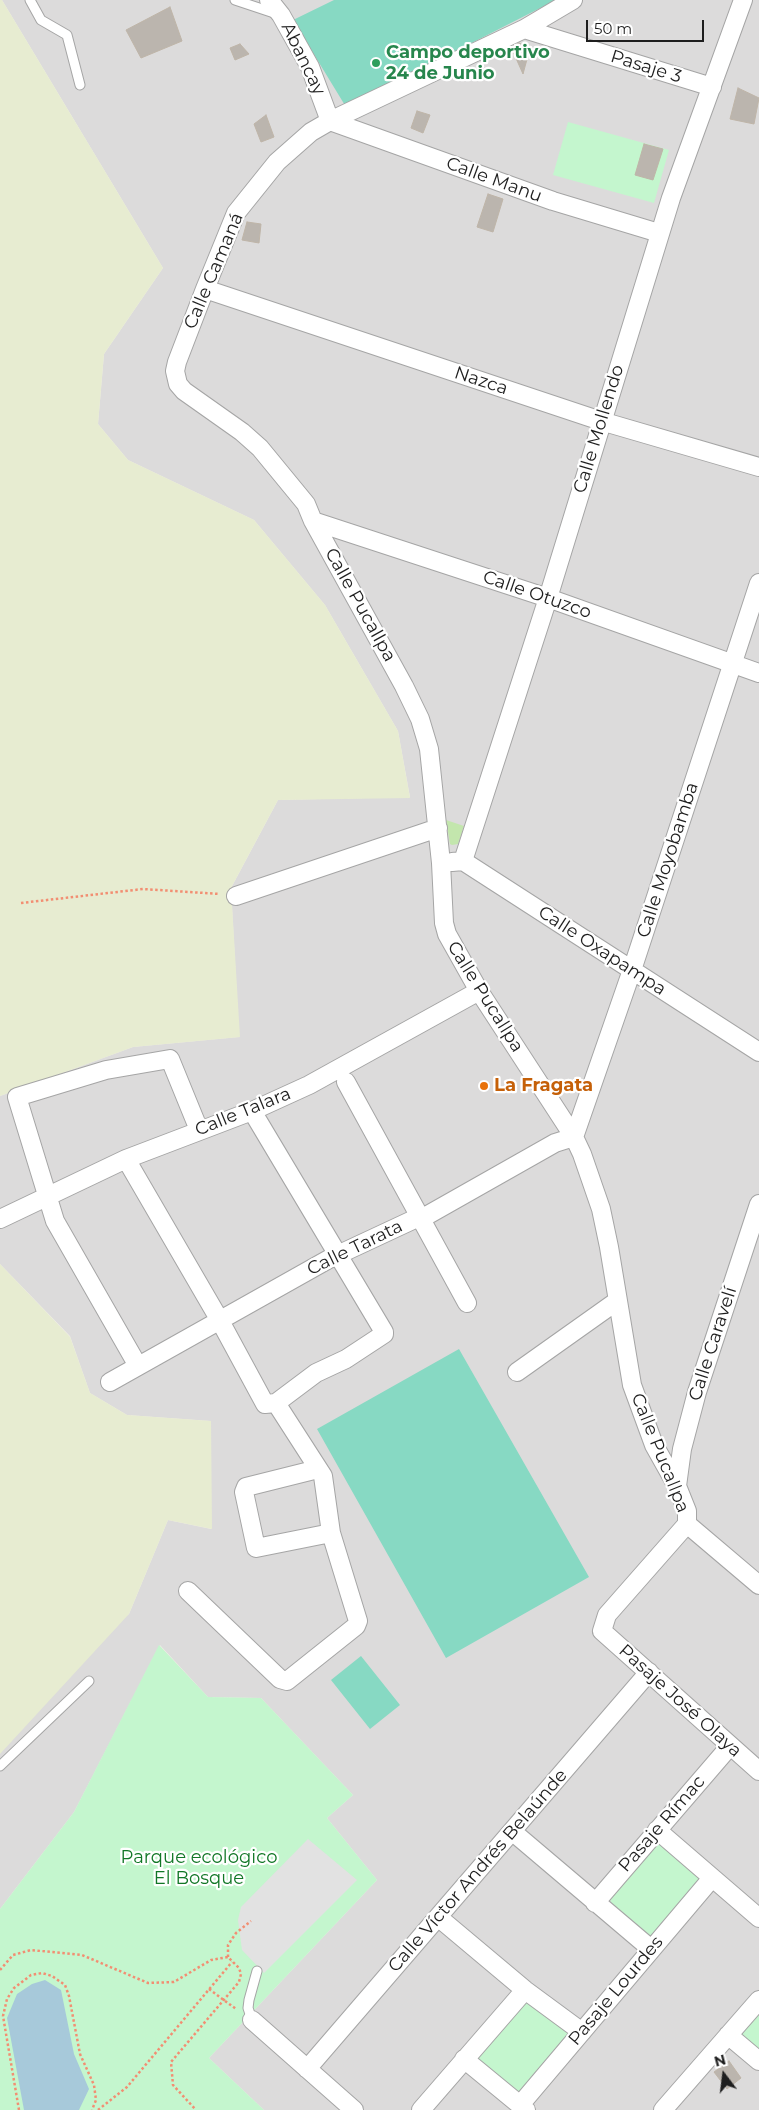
<!DOCTYPE html>
<meta charset="utf-8">
<style>
body{margin:0}
#map{position:relative;width:759px;height:2110px;overflow:hidden;background:#efece5;font-family:Montserrat,sans-serif}
canvas{display:block}
.north{position:absolute;left:699px;top:2050px;width:50px;height:50px;-webkit-text-stroke:4px #fff;paint-order:stroke;rotate:345deg;font-size:14px;font-weight:700;line-height:20px;text-align:center;color:#1e1e1e}
.north::after{content:'';display:block;margin:auto;width:18px;height:22px;background:#1e1e1e;clip-path:polygon(50% 0,100% 100%,50% 72%,0 100%)}
.scale{position:absolute;left:586px;top:20px;width:118px;height:22px;box-sizing:border-box;border:2px solid #1e1e1e;border-top:0;padding-left:6px;font-size:15px;line-height:18px;white-space:nowrap;color:#1e1e1e;-webkit-text-stroke:4px #fff;paint-order:stroke}
</style>
<div id="map">
<canvas width="759" height="2110"></canvas>
<div class="north">N</div>
<div class="scale">50 m</div>
</div>
<script>
const ctx = document.querySelector('canvas').getContext('2d');
ctx.lineJoin = 'round';
function paint(path, color) {
  ctx.fillStyle = color;
  ctx.fill(path, 'evenodd');
}
function shape(rows) {
  const path = new Path2D();
  for (const r of rows) {
    path.moveTo(r[0], r[1]);
    for (let i = 2; i < r.length; i += 2) path.lineTo(r[i], r[i + 1]);
  }
  return path;
}
function strokePath(path, color, width, dash) {
  ctx.strokeStyle = color;
  ctx.lineWidth = width;
  ctx.lineCap = dash ? 'butt' : 'round';
  ctx.setLineDash(dash || []);
  ctx.stroke(path);
}
function drawText(font, color, halo, rows, align = 'center') {
  ctx.font = font + ' Montserrat,sans-serif';
  ctx.lineWidth = 4.5;
  ctx.setLineDash([]);
  ctx.textBaseline = 'middle';
  ctx.strokeStyle = halo;
  ctx.fillStyle = color;
  for (const [text, x, y, turn = 0] of rows) {
    ctx.save();
    ctx.translate(x, y);
    ctx.rotate((+turn || 0) * Math.PI / 180);
    ctx.textAlign = isNaN(turn) ? turn : align;
    if (halo) ctx.strokeText(text, 0, 0);
    ctx.fillText(text, 0, 0);
    ctx.restore();
  }
}
const residential = shape([
 [2,0,759,0,759,2110,264,2110,209,2058,377,1880,327,1818,353,1795,261,1698,208,1697,160,1645,74,1812,0,1909,0,1671,129,1614,168,1520,211,1529,210,1421,127,1415,90,1393,70,1336,0,1264,0,1096,133,1047,239,1037,231,888,278,800,410,797,398,731,325,605,254,520,128,460,98,424,104,354,163,268]
]);
const farmland = shape([
 [0,0,2,0,163,268,104,354,98,424,128,460,254,520,325,605,398,731,410,798,278,800,231,888,240,1037,133,1047,0,1096],
 [0,1264,70,1337,90,1393,127,1415,211,1421,212,1529,168,1520,129,1614,0,1754]
]);
const grass = shape([
 [446,820,464,826,458,844,452,845,450,844]
]);
const park = shape([
 [568,122,669,150,654,203,553,175],
 [159,1645,208,1697,261,1698,353,1795,327,1818,377,1880,209,2058,264,2110,0,2110,0,1909,74,1812],
 [656,1843,666,1844,702,1873,702,1883,654,1940,610,1906,611,1894],
 [528,1996,570,2033,518,2095,473,2059],
 [759,2012,759,2050,740,2034]
]);
const pitch = shape([
 [334,0,556,0,346,107,293,20],
 [459,1349,589,1577,446,1658,317,1429],
 [361,1656,400,1705,370,1729,331,1680]
]);
const parking = shape([
 [308,1839,357,1880,264,1973,242,1950,238,1920,241,1907]
]);
const water = shape([
 [45,1980,61,1990,74,2054,89,2089,79,2110,24,2110,7,2018,17,1994,32,1984]
]);
const building = shape([
 [170,7,182,41,141,58,126,30,170,7],
 [519,43,530,48,523,74,511,47,519,43],
 [240,44,249,54,235,60,230,48,240,44],
 [738,88,759,98,754,124,730,119,738,88],
 [417,111,430,115,423,133,411,128,417,111],
 [266,115,274,137,261,142,254,124,266,115],
 [644,144,663,149,653,180,635,175,644,144],
 [488,194,503,199,493,232,477,227,488,194],
 [247,222,261,224,259,243,242,240,247,222],
 [729,2061,741,2078,727,2089,714,2072,729,2061]
]);
const path = shape([
 [21,903,143,889,220,894],
 [228,1957,228,1945,236,1933,251,1921],
 [0,1970,13,1955,31,1950,82,1955,148,1983,174,1982,211,1960,228,1957,239,1968,241,1974,239,1982,171,2062,173,2085,196,2110],
 [209,1989,236,2009],
 [19,2110,3,2016,7,1999,14,1988,31,1975,42,1973,52,1976,65,1985,69,1996,80,2054,94,2085,96,2100,92,2110],
 [98,2110,127,2087,232,1962]
]);
const service = shape([
 [30,0,41,20,67,35,80,85],
 [235,0,277,14],
 [0,1766,89,1681],
 [252,2020,248,2008,249,2000,257,1971]
]);
const minor = shape([
 [269,0,281,15,310,67,330,121,553,201,659,233],
 [573,0,524,29,330,121,311,132,277,162,236,213,205,289,177,362,175,371,178,384,184,391,242,432,260,448,306,504,313,521,404,686,420,719,429,749,441,863,444,923,447,934,479,991,574,1137,582,1154,601,1209,609,1247,632,1385,654,1445,677,1486,687,1511,687,1524,759,1585],
 [524,29,712,87],
 [205,289,601,421,759,467],
 [313,521,548,598,759,673],
 [463,861,548,598,671,198,743,0],
 [452,862,463,861,759,1052],
 [236,896,438,828],
 [346,1082,467,1303],
 [574,1137,632,970,759,583],
 [126,1159,219,1319,265,1404,276,1403,316,1373,346,1359,384,1334,384,1332,252,1111],
 [0,1219,126,1159,252,1111,309,1085,479,991],
 [138,1366,55,1221,17,1097,106,1070,170,1059,199,1130],
 [517,1372,617,1301],
 [110,1382,329,1259,419,1217,426,1216,555,1143,574,1137],
 [318,1469,246,1487,244,1492,256,1548,331,1533],
 [677,1486,682,1449,697,1392,759,1204],
 [687,1524,607,1615,602,1631,759,1771],
 [188,1591,280,1679,287,1681,356,1626,358,1621,331,1533,323,1476,276,1403],
 [657,1830,759,1918],
 [513,1832,651,1949],
 [595,1903,730,1746],
 [438,1917,525,1990,582,2032],
 [252,2020,354,2110],
 [728,2035,759,2061],
 [464,2059,526,2110],
 [307,2069,649,1672],
 [520,2105,712,1878],
 [421,2110,525,1990],
 [663,2110,759,2000]
]);
const markers = [
 [376,63,5,"#2e9e5b"],
 [484,1086,5,"#e8710a"]
];
const leisureNames = [
 ["Campo deportivo",386,53],
 ["24 de Junio",386,74]
];
const streetNames = [
 ["Abancay",303,59,64],
 ["Pasaje 3",646,67,17],
 ["Calle Manu",494,180,20],
 ["Calle Camaná",214,271,-67],
 ["Nazca",481,381,18],
 ["Calle Mollendo",599,429,-73],
 ["Calle Otuzco",537,595,19],
 ["Calle Pucallpa",360,605,61],
 ["Calle Moyobamba",668,860,-72],
 ["Calle Oxapampa",602,951,33],
 ["Calle Pucallpa",485,997,58],
 ["Calle Talara",243,1112,-22],
 ["Calle Tarata",355,1248,-26],
 ["Calle Caravelí",713,1344,-72],
 ["Calle Pucallpa",660,1453,68],
 ["Pasaje José Olaya",680,1701,42],
 ["Pasaje Rímac",662,1824,-49],
 ["Calle Víctor Andrés Belaúnde",478,1871,-49],
 ["Pasaje Lourdes",616,1991,-50]
];
const foodNames = [
 ["La Fragata",494,1086]
];
const parkNames = [
 ["Parque ecológico",199,1858],
 ["El Bosque",199,1879]
];
paint(residential, '#dcdbdb');
paint(farmland, '#e7ecd1');
paint(grass, '#c3e6ad');
paint(park, '#c4f6ce');
paint(pitch, '#87d9c3');
paint(parking, '#e2e2e2');
paint(water, '#a7c9da');
paint(building, '#bbb5ae');
strokePath(building, '#bfb5a8', 1);
strokePath(service, '#a5a5a5', 11);
strokePath(minor, '#a5a5a5', 20);
strokePath(path, '#f28e72', 2.5, [2.5, 2.5]);
strokePath(service, '#fff', 9);
strokePath(minor, '#fff', 18);
for (const [x, y, r, color] of markers) {
  const dot = new Path2D();
  dot.arc(x, y, r, 0, 2 * Math.PI);
  ctx.fillStyle = color;
  ctx.fill(dot);
  strokePath(dot, '#fff', 2);
}
drawText('bold 18px', '#27864d', '#fff', leisureNames, 'left');
drawText('18px', '#1e1e1e', '#fff', streetNames);
drawText('bold 18px', '#c56008', '#fff', foodNames, 'left');
drawText('18px', '#117726', '#fff', parkNames);
</script>
